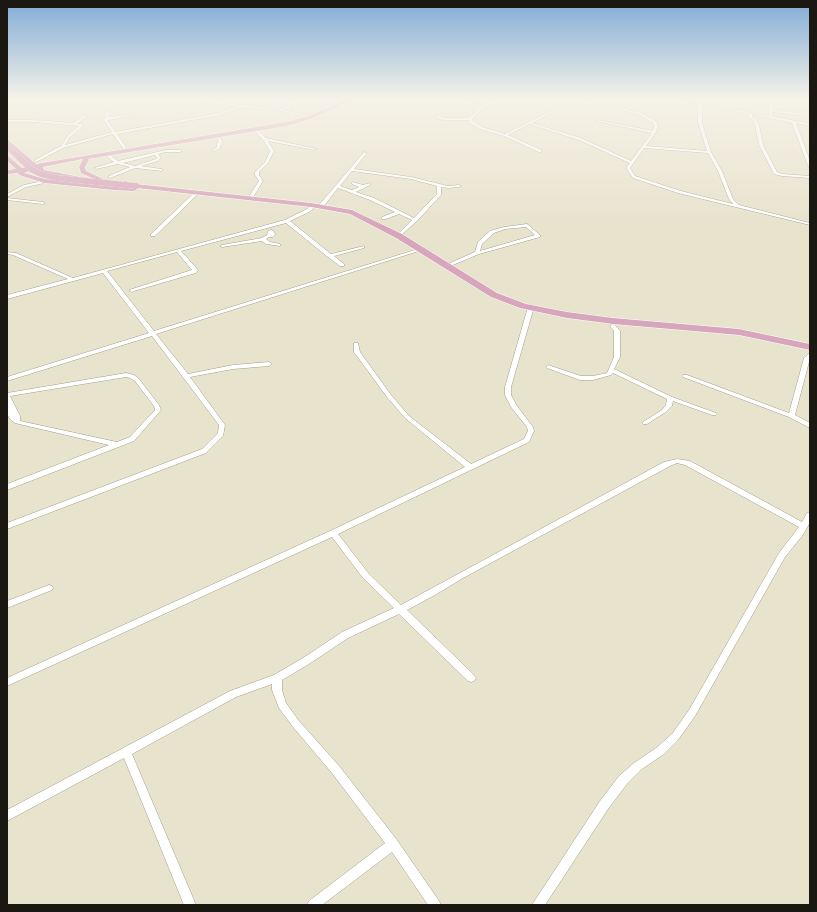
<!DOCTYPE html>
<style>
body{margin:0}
#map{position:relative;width:817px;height:912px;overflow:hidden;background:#e8e3cd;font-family:Ubuntu,sans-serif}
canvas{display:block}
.frame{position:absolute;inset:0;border:8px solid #1a1810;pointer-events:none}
</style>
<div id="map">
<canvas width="817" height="912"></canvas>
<div class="frame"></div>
</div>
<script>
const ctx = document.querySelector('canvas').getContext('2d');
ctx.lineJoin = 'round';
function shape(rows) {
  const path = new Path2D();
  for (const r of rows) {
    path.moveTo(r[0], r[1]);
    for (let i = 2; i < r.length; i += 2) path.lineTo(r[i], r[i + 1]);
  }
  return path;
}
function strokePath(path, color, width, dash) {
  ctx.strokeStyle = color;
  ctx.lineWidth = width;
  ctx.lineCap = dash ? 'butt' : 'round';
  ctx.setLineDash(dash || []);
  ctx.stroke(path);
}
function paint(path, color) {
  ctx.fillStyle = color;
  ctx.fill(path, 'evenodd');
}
const minor = shape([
 [159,98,162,98,164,100,161,101,159,98],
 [283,98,303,98,284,110,313,117,311,118,281,111,244,107,220,115,117,134,128,150,127,151,125,151,113,134,63,148,36,162,35,162,35,160,61,146,68,135,79,126,34,122,7,122,7,120,34,120,73,123,84,115,86,115,86,117,77,124,83,124,83,126,70,137,65,145,112,132,103,119,105,118,106,112,108,111,110,112,109,117,129,115,131,116,108,120,108,121,115,132,219,113,239,106,192,101,193,99,280,109,296,100,284,99,283,98],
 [419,98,423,98,415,101,413,100,419,98],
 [463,98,490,103,502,98,505,98,505,99,483,109,472,119,473,121,482,127,505,134,576,98,579,98,639,112,656,121,658,126,656,132,646,146,707,151,698,123,698,104,674,99,673,98,769,116,768,98,771,98,772,110,797,113,810,108,810,110,797,115,772,112,772,116,810,124,810,126,796,123,810,161,810,167,808,166,792,123,752,114,752,117,755,118,759,125,763,145,777,172,782,174,810,176,810,178,782,176,774,174,759,145,755,125,753,120,748,117,748,114,702,105,702,123,711,152,722,171,733,199,739,205,810,223,810,225,678,193,633,178,626,168,630,163,579,140,529,124,508,135,541,150,541,152,539,152,504,136,480,129,470,123,469,120,444,120,438,119,437,116,439,115,441,117,444,118,469,118,481,107,487,104,463,99,463,98],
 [578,99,637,114,653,123,654,126,653,131,598,120,596,121,652,133,631,161,581,138,532,123,578,99],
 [644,148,708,153,718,171,729,199,733,204,681,191,635,176,630,168,644,148],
 [256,130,258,130,266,138,317,149,315,150,268,141,274,151,268,163,259,172,259,175,263,181,252,199,250,199,248,198,259,181,255,175,255,172,265,162,270,151,263,140,256,132,256,130],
 [217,137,219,137,223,142,221,144,220,148,214,151,212,150,217,147,217,143,219,142,217,137],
 [166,150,180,150,182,151,180,152,166,152,158,154,161,158,158,161,141,166,161,169,162,169,162,171,135,168,110,178,109,178,109,176,130,167,118,164,96,169,94,168,114,162,105,155,105,153,107,153,118,161,166,150],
 [155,155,157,158,156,159,135,166,123,163,155,155],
 [364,152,367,153,354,169,411,177,448,186,459,185,461,186,459,187,448,188,441,187,441,195,417,221,399,237,397,236,397,235,412,220,399,214,386,219,382,219,382,217,395,212,370,200,338,188,323,207,319,207,319,205,336,185,364,152],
 [352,171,411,179,437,186,437,194,414,218,374,198,356,192,370,185,370,183,363,185,352,182,352,184,359,187,352,190,340,186,352,171],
 [48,180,49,180,49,182,26,187,7,197,7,194,24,185,48,180],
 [193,194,197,195,155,236,151,236,151,234,193,194],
 [7,198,43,202,45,203,43,204,7,200,7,198],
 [312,204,316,205,311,211,290,221,331,254,364,246,364,248,334,256,344,264,344,266,340,266,328,257,286,223,181,251,198,270,196,273,134,291,132,292,129,290,192,270,177,252,107,271,154,331,418,249,422,250,156,334,188,374,233,365,269,362,272,364,269,366,233,369,190,377,225,425,223,436,206,453,7,529,7,523,202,449,218,433,219,425,152,336,7,381,7,377,149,333,103,273,7,299,7,295,68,279,13,255,7,254,7,252,16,253,73,278,285,220,307,209,312,204],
 [527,224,540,235,540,237,479,254,448,267,443,266,475,252,478,242,490,231,504,227,527,224],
 [526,227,535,235,480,251,482,244,494,233,505,229,526,227],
 [271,230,274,231,275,235,273,237,269,237,266,239,270,242,280,244,280,246,266,244,262,241,222,247,220,246,222,245,262,238,267,235,268,231,271,230],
 [531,305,534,307,511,387,511,395,517,406,533,427,534,431,529,442,338,534,369,574,401,605,664,462,677,459,690,461,802,522,807,513,810,512,810,522,808,526,802,536,785,557,695,716,678,740,664,754,642,769,627,784,608,809,545,905,532,905,600,801,619,776,634,763,656,748,672,734,689,710,779,553,799,527,685,465,677,463,670,466,463,578,435,595,407,610,474,675,476,678,474,681,471,682,468,681,399,614,348,638,309,664,282,680,282,690,286,703,299,721,340,767,397,840,439,901,441,905,428,905,392,852,322,905,307,905,309,901,385,843,332,773,293,727,279,708,272,690,272,684,236,697,132,754,196,905,184,905,124,758,7,821,7,810,230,691,274,675,303,658,342,632,394,608,363,578,332,537,7,686,7,678,330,531,465,467,405,418,387,397,354,352,354,343,358,343,360,352,391,395,409,416,471,464,524,439,528,431,527,427,511,407,505,395,505,387,528,307,531,305],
 [613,324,615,325,620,331,620,357,614,369,672,397,716,413,717,414,716,415,712,415,673,401,672,406,666,412,647,424,643,424,642,423,643,422,662,410,666,405,667,399,613,373,611,375,593,380,580,380,547,368,546,367,549,365,551,366,581,376,593,376,607,373,614,357,614,331,610,326,613,324],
 [810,353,810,358,795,415,810,423,810,428,789,417,683,377,682,376,683,375,687,375,789,413,804,358,808,354,810,353],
 [126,373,134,375,139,379,159,405,161,410,134,441,7,490,7,484,109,445,15,423,10,419,7,414,7,393,126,373],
 [126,377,130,378,135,381,154,406,155,410,130,437,117,442,20,421,20,416,10,396,126,377],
 [49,585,52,586,53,588,52,590,7,608,7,601,49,585]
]);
const primary = shape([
 [350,98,356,98,313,118,287,126,88,159,89,160,85,167,86,171,103,179,103,181,101,182,81,173,79,167,83,159,43,167,44,170,80,177,81,178,78,180,39,172,38,169,34,169,24,173,45,179,132,187,123,184,123,182,125,181,136,184,311,203,352,210,402,234,497,293,526,304,567,312,613,318,739,329,810,344,810,350,739,335,613,324,567,318,520,308,491,297,396,238,350,214,311,207,137,188,136,190,134,191,114,190,44,183,19,175,18,173,7,174,7,170,16,169,7,161,7,155,22,168,30,166,7,144,7,139,36,164,286,122,309,116,350,98]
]);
const primaryBridge = shape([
 [7,146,31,169,41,174,57,178,136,186]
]);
strokePath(minor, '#a49f8b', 1);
strokePath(primary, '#fff', 1);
paint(minor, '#fff');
paint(primary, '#d7a6bc');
strokePath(primaryBridge, '#fff', 6, []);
strokePath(primaryBridge, '#d7a6bc', 6);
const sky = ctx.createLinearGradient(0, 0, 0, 225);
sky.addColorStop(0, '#81abd6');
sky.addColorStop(0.44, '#f5f2e8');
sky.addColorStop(1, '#f5f2e800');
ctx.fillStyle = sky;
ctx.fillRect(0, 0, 817, 225);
</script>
